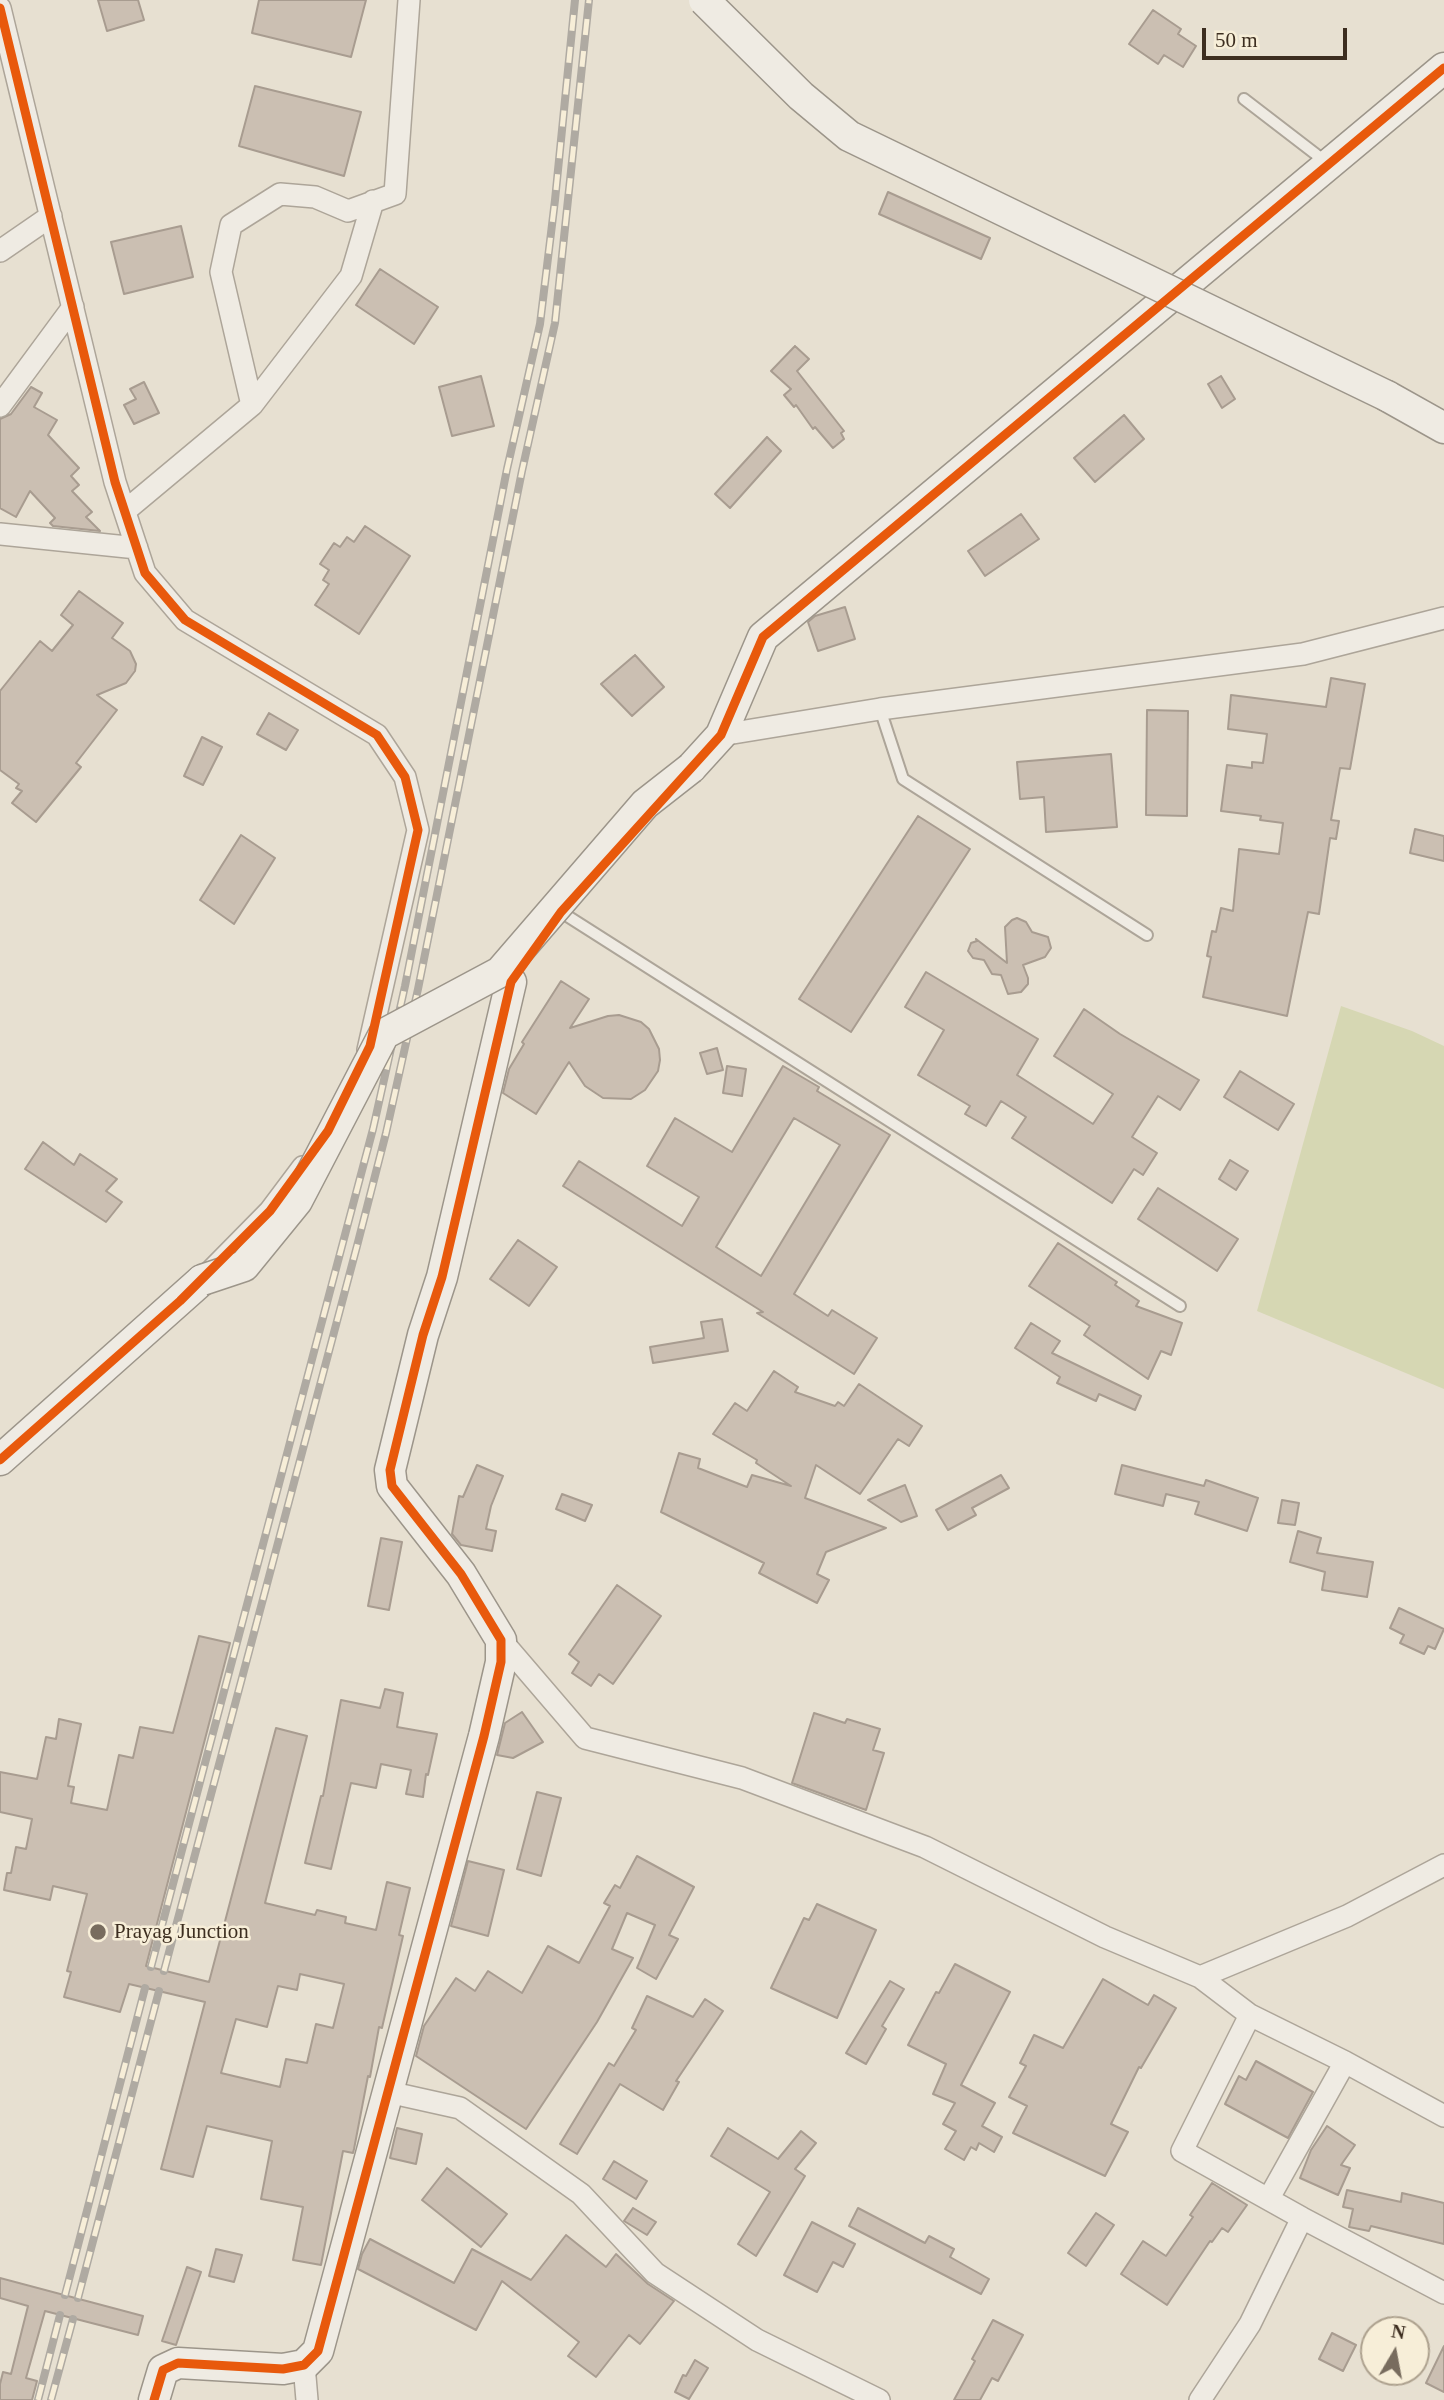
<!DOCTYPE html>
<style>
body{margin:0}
#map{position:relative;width:1444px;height:2400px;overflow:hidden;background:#e7e0d1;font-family:Georgia,serif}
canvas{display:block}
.north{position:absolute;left:1360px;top:2316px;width:70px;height:70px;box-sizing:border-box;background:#f7eed8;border:2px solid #ada18e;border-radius:50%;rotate:10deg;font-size:19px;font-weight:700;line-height:28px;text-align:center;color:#3d2e20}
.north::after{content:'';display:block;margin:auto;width:24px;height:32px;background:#786c5e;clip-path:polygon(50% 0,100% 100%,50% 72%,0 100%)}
.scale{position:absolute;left:1202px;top:28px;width:145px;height:32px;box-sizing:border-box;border:4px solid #3d2e20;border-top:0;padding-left:9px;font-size:21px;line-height:24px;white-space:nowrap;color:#3d2e20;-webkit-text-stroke:5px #f7eed8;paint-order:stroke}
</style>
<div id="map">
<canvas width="1444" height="2400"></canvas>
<div class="north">N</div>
<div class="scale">50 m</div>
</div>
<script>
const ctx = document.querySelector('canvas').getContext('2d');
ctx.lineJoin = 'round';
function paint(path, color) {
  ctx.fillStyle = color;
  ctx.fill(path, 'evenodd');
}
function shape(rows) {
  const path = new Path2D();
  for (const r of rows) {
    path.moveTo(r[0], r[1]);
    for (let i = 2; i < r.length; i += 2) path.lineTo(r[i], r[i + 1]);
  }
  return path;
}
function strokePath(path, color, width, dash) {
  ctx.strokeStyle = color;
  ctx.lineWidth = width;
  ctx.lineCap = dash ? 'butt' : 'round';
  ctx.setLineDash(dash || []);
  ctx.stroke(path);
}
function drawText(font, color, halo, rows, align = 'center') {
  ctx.font = font + ' Georgia,serif';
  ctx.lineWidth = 5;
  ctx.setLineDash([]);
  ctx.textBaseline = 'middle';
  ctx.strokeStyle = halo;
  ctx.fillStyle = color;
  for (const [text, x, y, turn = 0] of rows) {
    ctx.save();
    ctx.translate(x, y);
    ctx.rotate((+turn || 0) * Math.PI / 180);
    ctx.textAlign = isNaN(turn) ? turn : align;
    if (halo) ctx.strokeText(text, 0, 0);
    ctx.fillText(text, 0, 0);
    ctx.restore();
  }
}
const green = shape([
 [1341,1006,1412,1031,1444,1046,1444,1389,1257,1311]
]);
const building = shape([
 [98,0,138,0,144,20,107,31,98,0],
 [259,0,366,0,351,57,252,33,259,0],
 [1153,10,1181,29,1178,34,1196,46,1183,67,1164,55,1158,64,1129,44,1153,10],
 [255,86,361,112,344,176,239,146,255,86],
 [888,192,990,238,981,259,879,214,888,192],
 [181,226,193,277,124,294,111,242,181,226],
 [380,269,438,307,414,344,356,305,380,269],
 [795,346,809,359,797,371,844,431,841,433,844,439,833,448,815,427,813,429,796,405,794,407,784,395,791,389,771,371,795,346],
 [481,376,494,426,452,436,439,387,481,376],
 [1221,376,1235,399,1222,408,1208,384,1221,376],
 [144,382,159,413,134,424,124,405,136,399,130,389,144,382],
 [31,387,42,393,34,407,57,420,48,435,79,468,71,476,79,485,72,491,92,512,86,517,100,531,53,526,50,523,55,518,30,491,16,517,0,508,0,419,11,414,31,387],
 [1124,415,1144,439,1095,482,1074,458,1124,415],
 [767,437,781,451,730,508,715,494,767,437],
 [1021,514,1039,539,985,576,968,551,1021,514],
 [365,526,410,556,359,634,315,605,329,584,323,580,329,570,320,564,334,543,340,547,347,537,354,542,365,526],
 [79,591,123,623,112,638,130,651,136,664,135,671,126,683,97,695,117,710,76,763,81,767,36,822,12,803,22,791,16,788,19,784,0,770,0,691,40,641,52,651,73,625,61,615,79,591],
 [845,607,855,639,818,651,808,622,815,616,845,607],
 [635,655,664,687,632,716,601,684,635,655],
 [1331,678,1365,684,1350,769,1340,768,1331,820,1339,821,1336,839,1330,838,1319,914,1308,912,1287,1016,1203,997,1211,957,1207,956,1212,931,1216,932,1221,908,1233,911,1239,849,1279,854,1283,823,1260,820,1261,816,1221,811,1227,765,1252,768,1252,762,1263,763,1267,734,1228,729,1231,695,1326,707,1331,678],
 [1147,710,1188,711,1187,816,1146,815,1147,710],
 [269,713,298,730,286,750,257,734,269,713],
 [202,737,222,747,203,785,184,776,202,737],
 [1111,754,1117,827,1046,832,1044,797,1020,799,1017,762,1111,754],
 [918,816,970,849,851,1032,799,999,918,816],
 [1415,829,1444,836,1444,861,1410,853,1415,829],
 [241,835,275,858,234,924,200,900,241,835],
 [1017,918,1026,922,1032,932,1048,937,1051,948,1045,957,1023,965,1028,978,1028,984,1021,992,1008,994,1001,975,992,974,984,960,973,958,968,951,971,943,977,941,976,939,1007,963,1005,927,1012,920,1017,918],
 [926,972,1038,1039,1017,1075,1093,1124,1113,1094,1054,1056,1084,1009,1120,1034,1199,1080,1180,1110,1158,1096,1132,1137,1157,1153,1143,1175,1134,1169,1112,1203,1012,1138,1026,1117,1001,1101,986,1126,965,1114,970,1106,918,1075,944,1030,905,1007,926,972],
 [561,981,589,999,570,1028,608,1016,619,1015,641,1022,649,1029,659,1049,660,1060,658,1071,645,1090,631,1099,603,1098,585,1086,569,1062,536,1114,503,1093,509,1069,524,1044,522,1042,561,981],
 [717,1048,723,1070,707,1074,700,1053,717,1048],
 [727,1066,746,1069,742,1096,723,1093,727,1066],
 [783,1066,819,1087,817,1091,890,1135,794,1294,828,1316,832,1310,877,1338,854,1374,757,1313,763,1312,563,1186,579,1161,682,1226,699,1197,647,1166,675,1118,732,1152,783,1066],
 [794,1118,840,1145,761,1276,716,1247,794,1118],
 [1240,1071,1294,1104,1278,1130,1224,1097,1240,1071],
 [43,1142,74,1165,80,1154,117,1179,106,1191,122,1202,106,1222,25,1169,43,1142],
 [1230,1160,1248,1171,1236,1190,1219,1179,1230,1160],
 [1158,1188,1238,1239,1217,1271,1138,1219,1158,1188],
 [518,1240,557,1267,529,1306,490,1279,518,1240],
 [1058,1243,1117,1282,1115,1285,1139,1301,1136,1306,1182,1323,1171,1355,1161,1351,1148,1379,1084,1335,1090,1326,1029,1286,1058,1243],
 [722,1319,728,1351,653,1363,650,1347,704,1338,701,1322,722,1319],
 [1031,1323,1060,1341,1052,1353,1141,1396,1135,1410,1099,1394,1096,1401,1057,1383,1060,1377,1015,1348,1031,1323],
 [774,1371,798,1387,795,1392,835,1406,838,1402,844,1406,859,1384,922,1426,909,1446,898,1439,860,1494,816,1465,805,1498,886,1528,826,1552,817,1574,829,1580,817,1603,759,1573,764,1563,661,1512,679,1453,700,1459,698,1468,747,1487,752,1475,791,1486,756,1463,757,1460,713,1434,735,1403,747,1411,774,1371],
 [477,1465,503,1476,491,1506,486,1529,496,1531,492,1551,461,1545,452,1534,459,1496,463,1497,477,1465],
 [1122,1465,1204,1486,1206,1480,1258,1498,1247,1531,1195,1514,1199,1502,1166,1494,1163,1506,1115,1494,1122,1465],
 [1001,1475,1009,1488,972,1508,976,1515,948,1530,936,1510,1001,1475],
 [905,1485,917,1516,901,1522,868,1500,905,1485],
 [562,1494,592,1505,585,1521,556,1509,562,1494],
 [1282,1500,1299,1503,1295,1525,1278,1523,1282,1500],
 [1298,1531,1321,1538,1317,1553,1373,1562,1367,1597,1322,1590,1325,1572,1290,1562,1298,1531],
 [381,1538,402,1542,389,1610,368,1606,381,1538],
 [617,1585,661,1616,613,1684,599,1674,591,1686,572,1673,579,1662,569,1654,617,1585],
 [1399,1608,1444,1629,1435,1649,1428,1646,1424,1654,1400,1643,1404,1635,1390,1628,1399,1608],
 [199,1636,230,1643,146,1966,209,1982,276,1728,307,1736,265,1903,315,1915,317,1910,346,1917,345,1923,376,1930,387,1882,410,1888,399,1935,403,1936,382,2028,379,2027,370,2077,368,2076,354,2149,353,2153,343,2151,321,2265,293,2260,303,2207,261,2199,272,2141,207,2126,193,2177,161,2169,205,2002,129,1984,120,2012,64,1997,71,1972,67,1971,87,1894,53,1886,50,1900,4,1890,7,1873,11,1873,16,1847,26,1849,32,1819,0,1812,0,1772,37,1779,46,1737,56,1739,59,1719,81,1724,68,1786,74,1787,71,1803,107,1810,119,1755,133,1758,140,1727,173,1733,199,1636],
 [300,1974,344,1984,333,2028,316,2024,307,2063,286,2059,280,2087,221,2073,236,2019,267,2027,278,1986,297,1990,300,1974],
 [385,1689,403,1693,397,1727,437,1734,428,1775,426,1774,423,1797,406,1794,411,1770,381,1764,376,1788,351,1783,331,1869,305,1863,321,1796,323,1796,341,1700,380,1708,385,1689],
 [522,1712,543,1742,513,1758,497,1755,505,1723,522,1712],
 [814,1713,845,1723,847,1719,880,1729,873,1750,884,1753,866,1810,792,1783,814,1713],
 [537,1792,561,1798,541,1876,517,1869,537,1792],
 [637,1856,694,1887,669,1935,678,1939,656,1979,637,1968,655,1925,627,1913,612,1949,633,1958,597,2022,526,2129,416,2056,424,2026,456,1978,475,1991,488,1971,522,1993,548,1946,579,1963,610,1906,604,1903,615,1885,620,1888,637,1856],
 [468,1861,504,1870,488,1936,451,1926,468,1861],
 [817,1904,876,1930,837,2018,771,1988,804,1918,809,1920,817,1904],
 [955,1964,1010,1992,961,2085,995,2103,982,2126,1002,2137,994,2152,979,2143,976,2150,971,2147,964,2160,945,2149,956,2131,943,2124,955,2103,933,2094,946,2064,908,2045,936,1992,939,1993,955,1964],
 [1103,1979,1148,2005,1154,1995,1176,2008,1141,2068,1139,2067,1111,2124,1128,2132,1105,2176,1013,2133,1027,2106,1009,2097,1026,2066,1020,2063,1034,2035,1063,2048,1103,1979],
 [890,1981,904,1989,882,2026,886,2029,866,2064,846,2053,890,1981],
 [647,1996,693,2017,705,1999,723,2011,676,2081,679,2082,663,2110,620,2084,577,2154,560,2144,609,2063,614,2066,636,2030,632,2028,647,1996],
 [1256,2061,1313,2092,1288,2138,1225,2104,1239,2076,1246,2080,1256,2061],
 [1327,2126,1355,2145,1341,2165,1350,2168,1338,2195,1300,2178,1311,2150,1327,2126],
 [397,2128,422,2134,416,2164,390,2158,397,2128],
 [728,2128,778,2159,801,2131,816,2143,795,2169,805,2176,756,2256,738,2244,770,2192,711,2156,728,2128],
 [614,2161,647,2181,636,2199,603,2179,614,2161],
 [447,2168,507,2214,481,2247,422,2200,447,2168],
 [1212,2183,1247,2205,1228,2232,1222,2228,1212,2242,1210,2241,1167,2305,1121,2274,1143,2241,1166,2256,1193,2217,1190,2215,1212,2183],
 [1347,2190,1401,2202,1402,2193,1444,2203,1444,2244,1371,2226,1369,2231,1349,2227,1353,2209,1343,2207,1347,2190],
 [633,2208,656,2222,647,2235,624,2221,633,2208],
 [858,2208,925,2243,929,2236,954,2249,950,2257,989,2279,981,2294,849,2226,858,2208],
 [1096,2213,1114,2225,1086,2266,1068,2253,1096,2213],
 [812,2222,855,2244,843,2267,833,2262,817,2292,784,2275,812,2222],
 [566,2235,606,2267,616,2254,648,2284,674,2301,640,2344,629,2335,596,2377,568,2356,579,2342,502,2281,476,2330,358,2269,362,2254,370,2239,454,2283,472,2249,531,2280,566,2235],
 [216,2249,242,2255,234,2282,209,2276,216,2249],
 [187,2267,201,2272,176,2345,162,2341,187,2267],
 [0,2278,143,2316,138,2335,45,2311,26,2378,37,2381,32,2400,0,2400,0,2384,3,2372,11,2374,28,2306,0,2298,0,2278],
 [993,2320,1023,2335,998,2381,992,2378,980,2400,954,2400,975,2361,972,2359,993,2320],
 [1332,2333,1356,2345,1343,2371,1319,2359,1332,2333],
 [1444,2346,1444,2392,1426,2383,1444,2346],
 [695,2360,708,2368,689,2399,675,2392,683,2375,686,2376,695,2360]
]);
const lane = shape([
 [1244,99,1326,162],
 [880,709,903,779,1147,935],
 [561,912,1180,1306]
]);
const street = shape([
 [0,8,115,482,145,573,185,620,377,735,405,777,418,830,368,1050],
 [0,251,51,216],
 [252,405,351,276,373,201],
 [0,406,73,307],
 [125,511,252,405,221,272,231,225,280,194,315,197,348,211,395,194,409,0],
 [0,534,137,548],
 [721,735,880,709,1303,654,1444,618],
 [206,1276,270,1211,303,1167],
 [501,1640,585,1738,742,1778,925,1847,1105,1937,1200,1977,1347,1916,1444,1865],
 [1200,1977,1250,2015,1345,2062,1444,2116],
 [1250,2015,1182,2151,1302,2218,1444,2293],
 [388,2092,460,2108,581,2194,655,2273,757,2340,879,2400],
 [1269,2198,1345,2062],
 [304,2365,307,2400],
 [1200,2400,1250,2324,1302,2218]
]);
const secondary = shape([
 [1387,396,1444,428],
 [691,768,721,735,763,637,1444,68],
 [0,1460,202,1280],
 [154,2400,163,2370,178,2363,283,2369,304,2365,318,2351,484,1736,501,1662,501,1640,461,1574,392,1486,390,1470,423,1335,442,1277,511,982]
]);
const rail = shape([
 [151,1967,373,1129,405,986,507,469,540,324,555,200,575,0],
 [164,1971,357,1246,386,1133,418,989,522,471,555,323,589,0],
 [65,2295,145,1988],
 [78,2298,159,1991],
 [38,2400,60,2315],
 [51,2400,73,2319]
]);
const secondaryBridge = shape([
 [704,0,801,96,849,136,1387,396],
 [202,1280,244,1266,297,1201,384,1034,500,972,645,804,691,768]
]);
const cycleway = shape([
 [0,8,115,482,145,573,185,620,377,735,405,777,418,830,370,1046,328,1131,270,1211,180,1301,0,1460],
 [154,2400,163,2370,178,2363,283,2369,304,2365,318,2351,484,1736,501,1662,501,1640,461,1574,392,1486,390,1470,423,1335,442,1277,511,982,561,912,721,735,763,637,1444,68]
]);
const markers = [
 [98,1932,9,"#786c5e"]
];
const poiNames = [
 ["Prayag Junction",114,1932]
];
paint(green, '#d6d7b3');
paint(building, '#cbbfb2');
strokePath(building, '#a89c90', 2);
strokePath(lane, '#ada599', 14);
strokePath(street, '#ada599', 24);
strokePath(secondary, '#9c958a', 33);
strokePath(lane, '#efebe3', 10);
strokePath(street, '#efebe3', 21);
strokePath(secondary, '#efebe3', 30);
strokePath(rail, '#afaaa2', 8);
strokePath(rail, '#f7eed8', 5, [16]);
strokePath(secondaryBridge, '#9c958a', 33, []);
strokePath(secondaryBridge, '#efebe3', 30);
strokePath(cycleway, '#e8590c', 9);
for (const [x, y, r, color] of markers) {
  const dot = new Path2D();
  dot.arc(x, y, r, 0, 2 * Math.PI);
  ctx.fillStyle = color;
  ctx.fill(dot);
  strokePath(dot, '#f7eed8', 2.5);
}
drawText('21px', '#3d2e20', '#f7eed8', poiNames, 'left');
</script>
